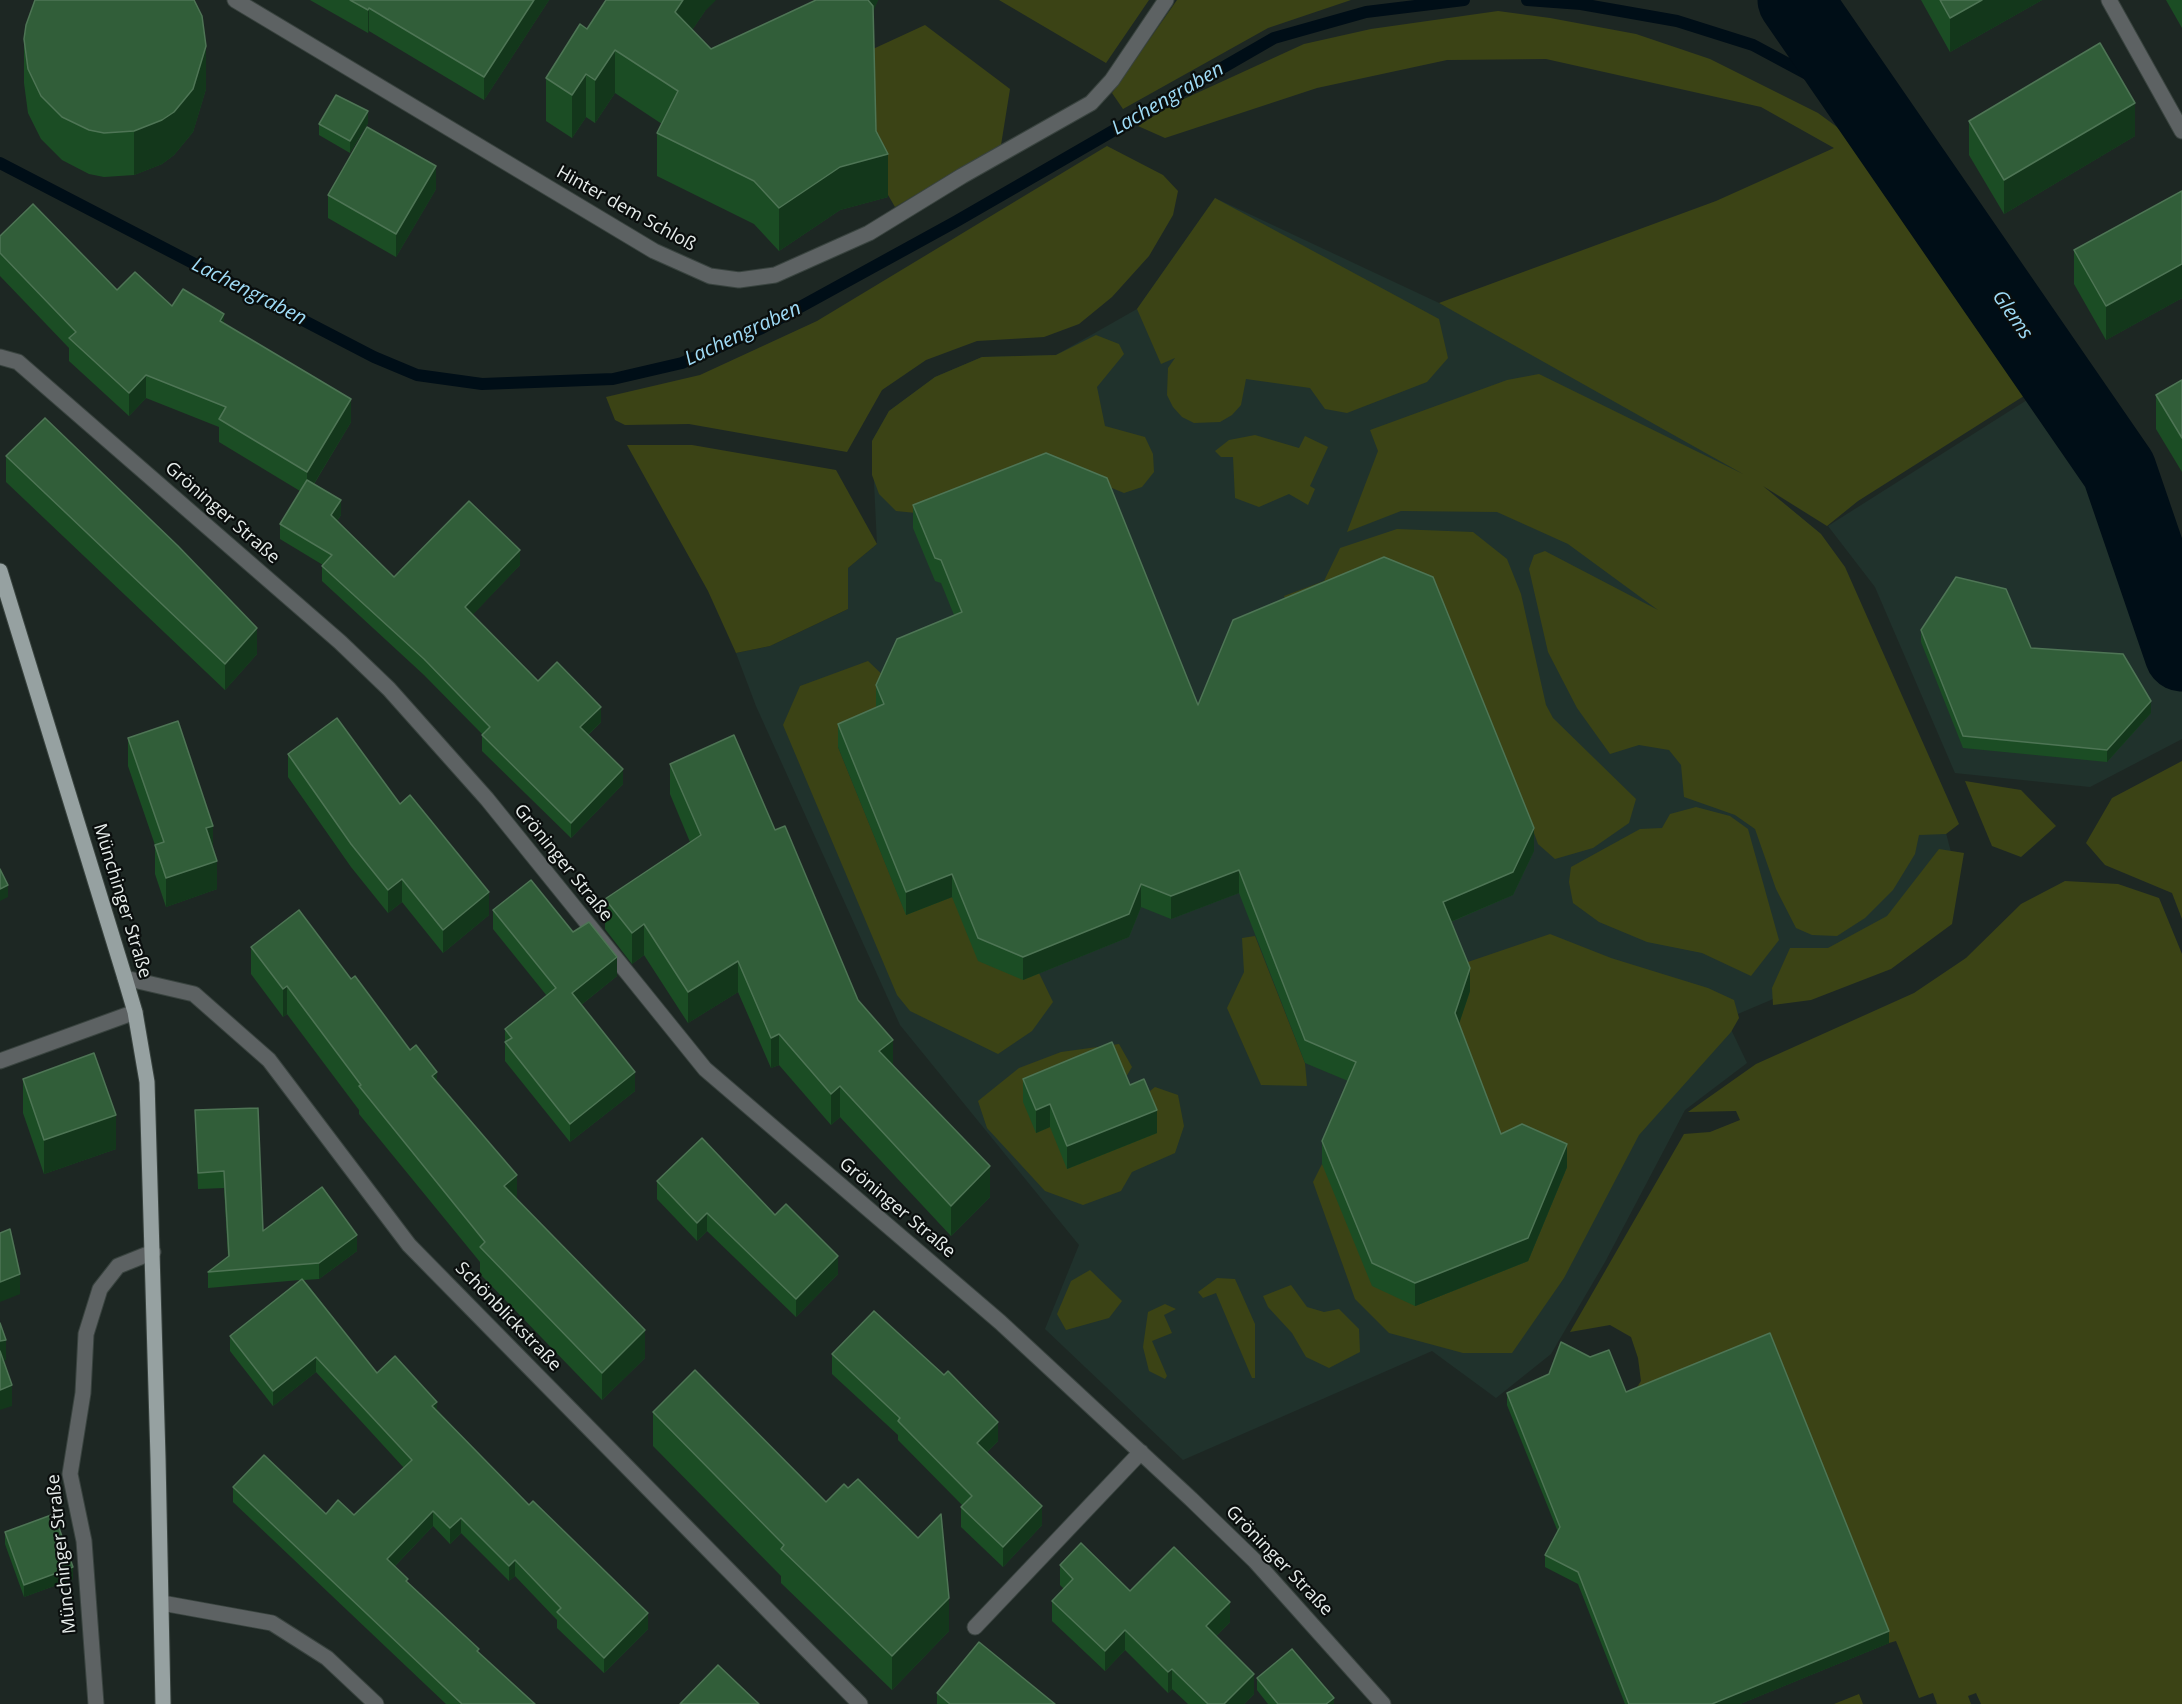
<!DOCTYPE html>
<meta charset="utf-8">
<style>
body{margin:0}
canvas{display:block;background:#1d2723}
</style>
<canvas width="2182" height="1704"></canvas>
<script>
const ctx = document.querySelector('canvas').getContext('2d');
ctx.lineJoin = 'round';
function paint(path, color) {
  ctx.fillStyle = color;
  ctx.fill(path, 'evenodd');
}
function shape(rows) {
  const path = new Path2D();
  for (const r of rows) {
    path.moveTo(r[0], r[1]);
    for (let i = 2; i < r.length; i += 2) path.lineTo(r[i], r[i + 1]);
  }
  return path;
}
function strokePath(path, color, width, dash) {
  ctx.strokeStyle = color;
  ctx.lineWidth = width;
  ctx.lineCap = dash ? 'butt' : 'round';
  ctx.setLineDash(dash || []);
  ctx.stroke(path);
}
function drawText(font, color, halo, rows, align = 'center') {
  ctx.font = font + ' "Open Sans",sans-serif';
  ctx.lineWidth = 4.5;
  ctx.setLineDash([]);
  ctx.textBaseline = 'middle';
  ctx.strokeStyle = halo;
  ctx.fillStyle = color;
  for (const [text, x, y, turn = 0] of rows) {
    ctx.save();
    ctx.translate(x, y);
    ctx.rotate((+turn || 0) * Math.PI / 180);
    ctx.textAlign = isNaN(turn) ? turn : align;
    if (halo) ctx.strokeText(text, 0, 0);
    ctx.fillText(text, 0, 0);
    ctx.restore();
  }
}
const built = shape([
 [1215,198,1439,303,1522,346,1757,482,1821,534,1940,810,1953,860,1891,949,1726,1019,1747,1063,1685,1110,1605,1262,1551,1354,1496,1398,1432,1351,1183,1460,1045,1329,1079,1245,900,1025,756,706,736,653,770,646,848,609,848,568,877,544,872,441,889,411,935,377,982,357,1056,355,1137,309],
 [2046,388,2108,474,2182,689,2182,739,2090,787,1955,773,1875,587,1828,526]
]);
const green = shape([
 [999,0,1149,0,1106,63],
 [1177,0,1351,0,1268,28,1123,109,1112,93],
 [1768,0,1837,0,1825,8,1908,122,2135,460,2182,593,2182,668,2119,470,1886,130,1835,89],
 [1498,11,1550,18,1636,34,1710,59,1818,113,1856,141,1927,215,2046,382,1858,501,1827,526,1763,486,1821,534,1845,567,1959,824,1946,834,1919,835,1915,854,1893,890,1865,918,1837,936,1812,935,1796,928,1776,889,1755,829,1735,815,1684,797,1681,765,1669,750,1639,745,1610,754,1577,708,1548,652,1529,569,1534,555,1545,551,1658,610,1568,544,1497,512,1401,511,1347,532,1378,451,1370,430,1507,380,1539,374,1743,474,1439,303,1716,201,1834,148,1761,107,1546,59,1447,60,1317,88,1165,138,1138,126,1173,104,1304,44,1371,29],
 [925,25,1010,89,1001,145,895,207,876,174,873,49],
 [1107,146,1163,175,1178,191,1173,215,1149,256,1112,297,1079,324,1044,337,977,341,926,360,882,390,847,452,689,424,625,425,615,420,606,397,700,375,817,321],
 [1215,198,1439,319,1448,358,1427,382,1347,413,1325,409,1310,388,1246,379,1241,405,1232,415,1220,422,1194,423,1182,417,1173,407,1167,395,1168,368,1175,358,1161,364,1137,309],
 [1096,335,1119,344,1124,354,1097,387,1105,426,1145,437,1153,454,1154,472,1142,487,1124,493,1107,486,916,513,896,511,879,494,872,475,872,441,889,411,935,377,982,357,1056,355],
 [1255,435,1299,448,1305,436,1328,447,1310,486,1315,489,1308,505,1289,494,1259,507,1235,498,1233,457,1221,457,1215,451,1229,440],
 [627,445,692,445,836,470,877,544,848,568,848,609,770,646,736,653,708,591],
 [1397,529,1473,532,1507,559,1521,594,1546,705,1553,718,1636,799,1629,823,1593,848,1555,859,1538,844,1514,779,1292,614,1284,596,1324,581,1340,548],
 [868,661,889,681,877,708,838,747,906,914,952,897,1039,973,1053,1002,1032,1031,998,1054,910,1011,897,995,783,725,800,686],
 [2182,761,2182,919,2172,893,2105,865,2086,843,2112,798],
 [1965,781,2021,790,2056,826,2021,857,1992,846],
 [1696,807,1730,816,1748,829,1779,940,1751,976,1702,953,1647,942,1599,922,1573,903,1569,882,1571,867,1640,829,1662,828,1670,814],
 [1939,849,1964,853,1952,924,1891,969,1811,1000,1773,1005,1772,988,1790,948,1828,948,1887,916],
 [2065,881,2118,884,2159,898,2182,954,2182,1704,1981,1704,1976,1693,1968,1696,1971,1704,1937,1704,1933,1693,1919,1698,1896,1641,1889,1643,1770,1345,1626,1404,1641,1381,1638,1358,1631,1337,1610,1325,1570,1332,1684,1134,1710,1132,1740,1120,1736,1111,1688,1112,1756,1064,1914,993,1966,958,2021,904],
 [1550,934,1611,958,1708,988,1734,1000,1739,1018,1731,1032,1639,1135,1564,1278,1512,1353,1463,1353,1389,1333,1355,1299,1313,1182,1322,1164,1415,1306,1528,1261,1567,1167,1507,1154,1455,1036,1459,965],
 [1255,936,1305,1063,1307,1086,1261,1085,1227,1008,1244,972,1242,938],
 [1119,1044,1132,1067,1123,1082,1140,1099,1155,1087,1178,1095,1184,1126,1175,1153,1132,1172,1121,1191,1083,1205,1045,1191,987,1128,978,1101,1019,1068,1061,1052],
 [1090,1270,1122,1301,1109,1318,1066,1330,1057,1314,1071,1281],
 [1217,1278,1235,1279,1255,1324,1255,1378,1252,1378,1216,1293,1203,1298,1198,1292],
 [1291,1285,1307,1307,1324,1312,1339,1309,1359,1329,1360,1352,1329,1368,1306,1357,1292,1333,1268,1307,1263,1296],
 [1165,1304,1176,1309,1164,1315,1172,1333,1152,1341,1167,1376,1165,1379,1149,1371,1143,1347,1148,1312],
 [1859,1694,1863,1704,1834,1704]
]);
const stream = shape([
 [1527,0,1581,4,1677,21,1753,45,1835,89,1886,130],
 [0,163,374,357,417,375,482,384,613,379,682,363,762,328,955,222,1274,38,1366,12,1464,0]
]);
const river = shape([
 [1795,0,2119,470,2182,654]
]);
const minor = shape([
 [235,0,654,251,710,276,739,280,775,275,869,233,962,176,1091,103,1112,80,1166,0],
 [2109,0,2182,131],
 [0,357,18,362,340,642,389,689,487,799,705,1069,1000,1322,1191,1499,1255,1561,1383,1704],
 [125,978,194,994,269,1060,409,1245,860,1704],
 [0,1061,135,1012],
 [162,1603,272,1623,327,1658,376,1704],
 [975,1627,1141,1452],
 [96,1704,84,1541,70,1474,83,1393,86,1334,100,1289,118,1266,153,1252]
]);
const major = shape([
 [0,571,125,978,135,1012,147,1082,158,1458,163,1704]
]);
const wall = shape([
 [310,0,549,0,484,100,369,31,368,33],
 [816,0,878,0,873,10,876,131,888,197,840,210,779,251,754,224,657,176,657,133,662,124,615,93,595,123,586,117,572,138,546,121,546,78,587,29,705,11,692,30,711,49],
 [1921,0,2042,0,1950,52],
 [2166,0,2182,0,2182,28],
 [24,39,206,89,193,132,174,155,162,164,134,175,104,177,89,174,62,160,41,139,28,113,24,83],
 [1969,121,2135,136,2004,214,1969,155],
 [368,123,350,153,319,135,319,124],
 [436,189,396,257,328,218,328,195],
 [2182,191,2182,298,2106,340,2074,284,2074,250],
 [0,253,117,290,172,306,224,323,351,422,314,484,341,515,337,521,394,577,520,565,472,615,538,681,601,722,588,735,623,784,571,838,482,751,482,735,483,735,424,675,322,581,322,566,323,565,280,539,280,524,300,491,219,442,219,427,146,398,129,416,69,361,69,348,0,276],
 [2182,380,2182,472,2156,429,2156,395],
 [6,456,257,654,225,690,6,482],
 [913,505,1198,705,1534,851,1513,895,1451,922,1470,991,1459,1023,1501,1134,1567,1167,1528,1261,1415,1306,1372,1286,1322,1164,1322,1141,1348,1081,1305,1063,1239,893,1171,919,1141,907,1129,937,1023,980,978,961,952,897,906,915,838,747,838,724,876,707,876,685,954,615,941,583,935,581,913,528],
 [1921,630,2031,648,2151,713,2107,762,1963,748,1921,642],
 [128,738,213,850,217,889,166,907,155,874,155,845,128,766],
 [288,754,400,804,489,915,443,953,402,902,388,913,351,867,288,777],
 [670,764,775,830,858,1000,893,1065,990,1197,951,1236,840,1117,831,1125,779,1065,771,1068,738,992,688,1023,644,955,632,964,605,929,605,899,690,842,670,794],
 [493,910,573,932,617,976,581,1005,635,1091,570,1142,505,1061,505,1029,547,996,493,929],
 [251,947,351,979,437,1082,517,1199,645,1358,602,1400,480,1274,480,1262,359,1114,359,1110,287,1014,283,1017,251,974],
 [23,1079,116,1149,44,1174,23,1113],
 [1023,1079,1130,1085,1157,1133,1067,1169,1050,1127,1036,1133,1023,1102],
 [195,1110,263,1231,357,1251,319,1279,304,1280,377,1373,437,1410,648,1629,604,1673,557,1628,557,1620,515,1576,509,1581,461,1533,450,1544,433,1526,395,1566,408,1583,479,1653,535,1704,446,1704,233,1502,233,1487,326,1514,354,1515,404,1468,316,1372,273,1406,230,1351,230,1336,300,1280,208,1288,208,1272,228,1257,224,1188,198,1189],
 [657,1181,775,1215,838,1274,796,1317,707,1231,697,1241,657,1199],
 [832,1354,998,1441,987,1452,1042,1525,1003,1567,961,1527,961,1507,963,1506,898,1440,898,1435,832,1374],
 [1626,1392,1889,1643,1740,1704,1625,1704,1578,1584,1545,1567,1545,1555,1558,1532,1507,1405,1507,1393],
 [653,1412,949,1631,892,1690,781,1583,781,1576,653,1446],
 [5,1532,73,1579,24,1597,5,1544],
 [1060,1565,1130,1591,1230,1622,1216,1636,1254,1694,1244,1704,1188,1704,1172,1689,1168,1693,1125,1650,1105,1671,1052,1621,1052,1601,1064,1589,1060,1585],
 [1257,1678,1334,1704,1268,1704,1257,1690],
 [937,1693,1055,1704,937,1704]
]);
const shadedWall = shape([
 [534,0,549,0,484,100,484,77],
 [683,0,716,0,705,11,675,55,675,12],
 [863,0,878,0,863,37],
 [1982,0,2042,0,1950,52,1950,18],
 [369,8,369,31,368,33,368,10],
 [206,46,206,89,193,132,174,155,162,164,134,175,134,131],
 [615,50,615,93,595,123,595,80],
 [586,74,586,117,572,138,572,95],
 [2135,103,2135,136,2004,214,2004,180],
 [368,111,368,123,350,153,350,141],
 [888,154,888,197,840,210,779,251,779,208,840,167],
 [436,166,436,189,396,257,396,234],
 [2182,264,2182,298,2106,340,2106,306],
 [224,314,224,337,220,321],
 [146,375,146,398,129,416,129,393],
 [351,399,351,422,307,495,307,472],
 [341,500,341,515,331,530,331,515],
 [520,550,520,565,465,623,465,607],
 [257,628,257,654,225,690,225,664],
 [2151,701,2151,713,2107,762,2107,750],
 [601,707,601,722,580,742,580,727],
 [623,769,623,784,571,838,571,823],
 [213,826,213,854,206,828],
 [1534,828,1534,851,1513,895,1443,925,1443,902],
 [217,861,217,889,166,907,166,878],
 [1239,870,1239,893,1171,919,1171,896],
 [952,874,952,897,906,915,906,892],
 [402,879,402,902,388,913,388,890],
 [1141,884,1141,907,1129,937,1023,980,1023,957],
 [8,885,8,897,0,901,0,889],
 [489,892,489,915,443,953,443,930],
 [644,924,644,955,632,964,632,933],
 [617,957,617,976,572,1012,572,993],
 [738,961,738,992,688,1023,688,992],
 [1470,968,1470,991,1455,1036,1455,1013],
 [287,986,287,1014,283,1017,283,989],
 [779,1034,779,1065,771,1068,771,1038],
 [893,1040,893,1070,879,1051],
 [437,1072,437,1100,432,1076],
 [635,1072,635,1091,570,1142,570,1124],
 [840,1086,840,1117,831,1125,831,1094],
 [1050,1104,1050,1127,1036,1133,1036,1110],
 [1157,1110,1157,1133,1067,1169,1067,1146],
 [116,1115,116,1149,44,1174,44,1140],
 [1567,1144,1567,1167,1528,1261,1415,1306,1415,1283],
 [990,1166,990,1197,951,1236,951,1206],
 [517,1175,517,1202,504,1186],
 [707,1213,707,1231,697,1241,697,1223],
 [357,1235,357,1251,319,1279,319,1263],
 [838,1256,838,1274,796,1317,796,1299],
 [20,1274,20,1294,0,1302,0,1282],
 [645,1330,645,1358,602,1400,602,1373],
 [6,1340,6,1360,0,1362,0,1341],
 [316,1357,316,1372,273,1406,273,1391],
 [12,1385,12,1406,0,1410,0,1390],
 [437,1402,437,1417,432,1406],
 [998,1422,998,1441,977,1462,977,1443],
 [1042,1506,1042,1525,1003,1567,1003,1547],
 [433,1511,433,1526,387,1574,387,1559],
 [461,1518,461,1533,450,1544,450,1528],
 [515,1560,515,1576,509,1581,509,1566],
 [73,1567,73,1579,24,1597,24,1585],
 [949,1598,949,1631,892,1690,892,1656],
 [1230,1602,1230,1622,1206,1646,1206,1626],
 [648,1613,648,1629,604,1673,604,1658],
 [1125,1630,1125,1650,1105,1671,1105,1651],
 [1889,1631,1889,1643,1740,1704,1712,1704],
 [1172,1669,1172,1689,1168,1693,1168,1672],
 [1254,1674,1254,1694,1244,1704,1224,1704],
 [1334,1698,1334,1704,1326,1704]
]);
const building = shape([
 [35,0,194,0,202,16,206,46,193,89,174,112,162,120,134,131,104,133,89,130,62,117,41,96,28,69,24,39,26,25,35,0],
 [350,0,534,0,484,77,369,8,368,10,350,0],
 [606,0,683,0,675,12,711,49,816,0,868,0,873,6,876,131,888,154,840,167,779,208,754,181,657,133,678,91,615,50,595,80,586,74,572,95,546,78,580,24,587,29,606,0],
 [1940,0,1982,0,1950,18,1940,0],
 [2100,43,2135,103,2004,180,1969,121,2100,43],
 [336,95,368,111,350,141,319,124,336,95],
 [367,127,436,166,396,234,328,195,367,127],
 [2182,191,2182,264,2106,306,2074,250,2182,191],
 [33,204,117,290,135,272,172,306,183,289,224,314,220,321,351,399,307,472,219,419,226,407,146,375,129,393,69,338,76,332,0,253,0,236,33,204],
 [2182,380,2182,438,2156,395,2182,380],
 [45,418,178,546,257,628,225,664,6,456,45,418],
 [1046,453,1107,478,1198,705,1233,620,1384,557,1433,577,1534,828,1513,872,1443,902,1470,968,1455,1013,1501,1134,1522,1124,1567,1144,1528,1238,1415,1283,1372,1263,1322,1141,1356,1062,1305,1040,1239,870,1171,896,1141,884,1129,914,1023,957,978,938,952,874,906,892,838,724,884,704,876,685,897,639,962,612,941,560,935,558,913,505,1046,453],
 [307,480,341,500,331,515,394,577,469,501,520,550,465,607,538,681,557,662,601,707,580,727,623,769,571,823,482,735,490,727,424,659,322,566,332,555,280,524,307,480],
 [1956,577,2006,589,2031,648,2123,654,2151,701,2107,750,1963,736,1921,630,1956,577],
 [337,718,400,804,410,795,489,892,443,930,402,879,388,890,351,844,288,754,337,718],
 [178,721,213,826,206,828,217,861,166,878,155,845,164,842,128,738,178,721],
 [734,735,775,830,785,826,858,1000,893,1040,879,1051,990,1166,951,1206,840,1086,831,1094,779,1034,771,1038,738,961,688,992,644,924,632,933,605,899,701,835,670,764,734,735],
 [0,869,8,885,0,889,0,869],
 [531,880,573,932,589,922,617,957,572,993,635,1072,570,1124,505,1042,512,1038,505,1029,556,988,493,910,531,880],
 [299,910,351,979,355,976,410,1050,416,1045,437,1072,432,1076,517,1175,504,1186,645,1330,602,1373,480,1247,485,1242,359,1086,361,1085,287,986,283,989,251,947,299,910],
 [1112,1042,1130,1085,1144,1079,1157,1110,1067,1146,1050,1104,1036,1110,1023,1079,1112,1042],
 [94,1053,116,1115,44,1140,23,1079,94,1053],
 [258,1108,263,1231,322,1187,357,1235,319,1263,208,1272,229,1256,224,1171,198,1173,195,1110,258,1108],
 [702,1138,775,1215,786,1204,838,1256,796,1299,707,1213,697,1223,657,1181,702,1138],
 [10,1229,20,1274,0,1282,0,1233,10,1229],
 [302,1279,377,1373,395,1356,437,1402,432,1406,529,1505,533,1501,648,1613,604,1658,557,1612,561,1608,515,1560,509,1566,461,1518,450,1528,433,1511,387,1559,408,1579,406,1581,479,1649,477,1651,535,1704,462,1704,233,1487,264,1455,326,1514,338,1500,354,1515,412,1460,316,1357,273,1391,230,1336,302,1279],
 [874,1311,944,1375,948,1371,998,1422,977,1443,1042,1506,1003,1547,961,1507,972,1496,898,1421,900,1418,832,1354,874,1311],
 [0,1323,6,1340,0,1341,0,1323],
 [1770,1333,1889,1631,1712,1704,1629,1704,1578,1572,1545,1555,1560,1527,1507,1393,1549,1374,1561,1342,1590,1357,1609,1350,1626,1392,1770,1333],
 [0,1351,12,1385,0,1390,0,1351],
 [695,1370,826,1502,844,1484,848,1488,858,1479,918,1538,941,1514,949,1598,892,1656,781,1549,784,1545,653,1412,695,1370],
 [54,1514,73,1567,24,1585,5,1532,54,1514],
 [1081,1543,1130,1591,1174,1547,1230,1602,1206,1626,1254,1674,1224,1704,1208,1704,1172,1669,1168,1672,1125,1630,1105,1651,1052,1601,1073,1579,1060,1565,1081,1543],
 [979,1642,1055,1704,950,1704,937,1693,979,1642],
 [1292,1649,1334,1698,1326,1704,1278,1704,1257,1678,1292,1649],
 [718,1665,759,1704,680,1704,718,1665]
]);
const streetNames = [
 ["Hinter dem Schloß",626,209,29],
 ["Gröninger Straße",222,513,41],
 ["Gröninger Straße",563,863,51],
 ["Münchinger Straße",122,901,73],
 ["Gröninger Straße",897,1208,40],
 ["Schönblickstraße",508,1317,46],
 ["Münchinger Straße",62,1554,-96],
 ["Gröninger Straße",1279,1561,46]
];
const waterNames = [
 ["Lachengraben",1168,99,-30],
 ["Lachengraben",249,292,27],
 ["Glems",2012,315,55],
 ["Lachengraben",743,334,-25]
];
paint(built, '#20322c');
paint(green, '#3b4315');
strokePath(stream, '#000e17', 12);
strokePath(river, '#000e17', 75);
strokePath(minor, '#39433f', 17);
strokePath(major, '#39433f', 17);
strokePath(minor, '#5d6263', 15);
strokePath(major, '#96a1a1', 15);
paint(wall, '#1b4d24');
paint(shadedWall, '#13371b');
paint(building, '#315e39');
strokePath(building, '#4e7555', 1.5);
drawText('18px', '#e7edeb', '#0a0e0d', streetNames);
drawText('italic 20px', '#9fdbf6', '#0a0e0d', waterNames);
</script>
